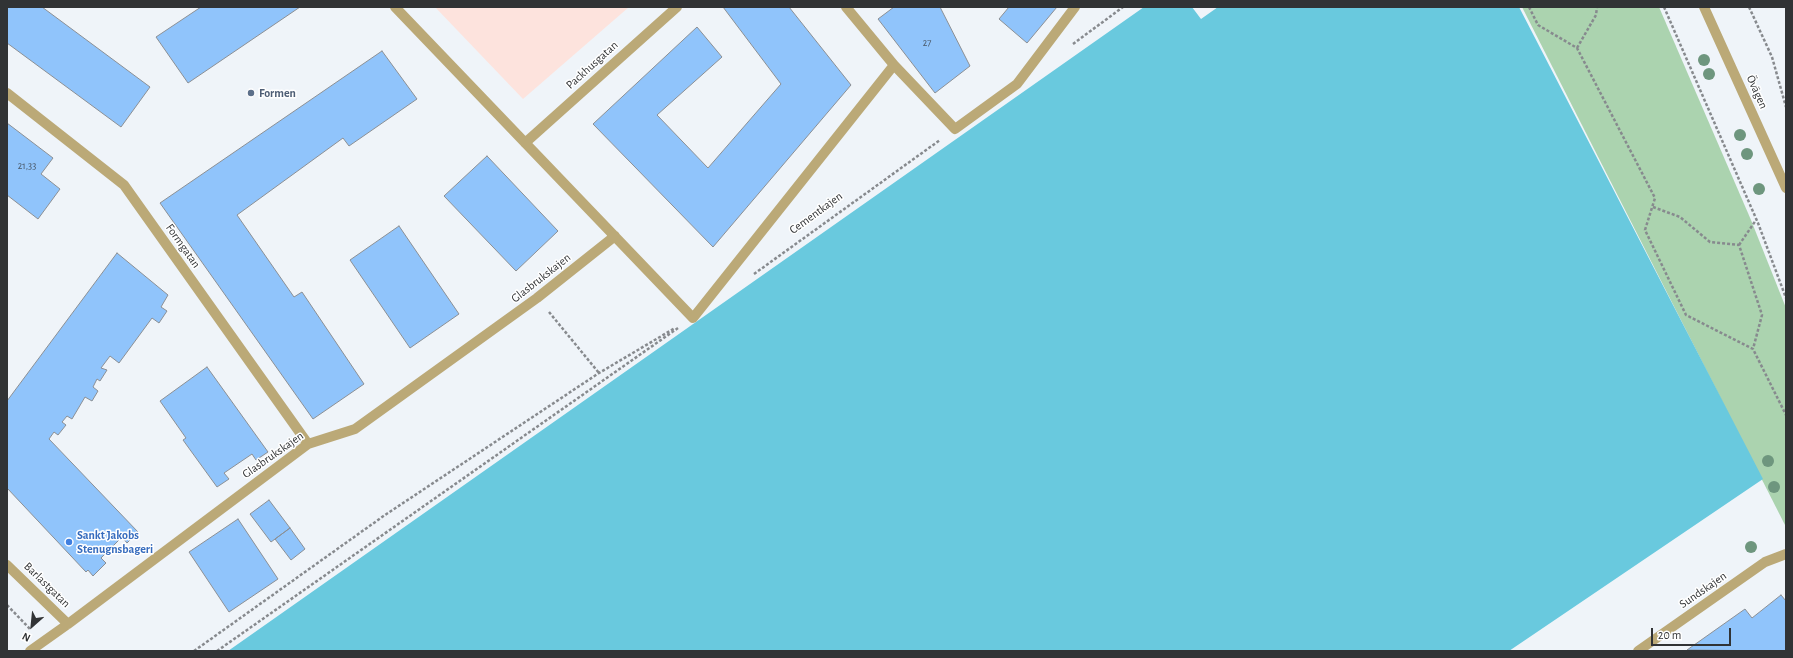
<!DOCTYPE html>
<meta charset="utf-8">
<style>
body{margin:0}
#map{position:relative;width:1793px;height:658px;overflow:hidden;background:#eff4f9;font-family:"Alegreya Sans",sans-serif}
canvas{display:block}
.frame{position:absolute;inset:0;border:8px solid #313335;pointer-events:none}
.north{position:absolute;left:12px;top:606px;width:40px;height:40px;-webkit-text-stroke:3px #fff;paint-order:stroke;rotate:207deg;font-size:11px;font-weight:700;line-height:16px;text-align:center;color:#313335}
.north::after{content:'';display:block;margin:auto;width:14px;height:18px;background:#313335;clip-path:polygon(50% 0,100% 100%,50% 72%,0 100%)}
.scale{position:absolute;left:1651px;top:628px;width:80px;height:18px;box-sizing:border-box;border:2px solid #313335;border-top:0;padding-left:5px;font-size:12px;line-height:14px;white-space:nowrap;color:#313335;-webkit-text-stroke:3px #fff;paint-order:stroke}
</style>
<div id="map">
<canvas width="1793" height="658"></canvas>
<div class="frame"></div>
<div class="north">N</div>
<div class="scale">20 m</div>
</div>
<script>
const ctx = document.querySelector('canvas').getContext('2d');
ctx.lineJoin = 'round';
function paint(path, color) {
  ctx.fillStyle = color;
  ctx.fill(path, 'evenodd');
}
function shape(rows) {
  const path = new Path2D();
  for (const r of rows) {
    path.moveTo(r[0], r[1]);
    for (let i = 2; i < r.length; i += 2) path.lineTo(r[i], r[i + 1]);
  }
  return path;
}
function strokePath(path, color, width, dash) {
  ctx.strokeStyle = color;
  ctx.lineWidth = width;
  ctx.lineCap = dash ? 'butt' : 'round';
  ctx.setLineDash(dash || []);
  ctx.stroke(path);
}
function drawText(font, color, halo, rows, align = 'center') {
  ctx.font = font + ' "Alegreya Sans",sans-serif';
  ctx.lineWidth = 3;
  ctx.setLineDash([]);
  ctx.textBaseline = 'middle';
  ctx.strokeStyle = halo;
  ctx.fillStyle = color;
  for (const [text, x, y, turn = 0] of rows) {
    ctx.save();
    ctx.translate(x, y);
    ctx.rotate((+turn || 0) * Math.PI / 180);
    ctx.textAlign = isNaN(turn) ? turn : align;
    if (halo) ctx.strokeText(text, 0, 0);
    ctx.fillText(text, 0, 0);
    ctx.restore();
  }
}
const industrial = shape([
 [435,7,629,7,523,99]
]);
const green = shape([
 [1522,7,1659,7,1751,220,1786,308,1786,527]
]);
const water = shape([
 [1144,7,1192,7,1201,19,1218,7,1519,7,1763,479,1509,651,228,651]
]);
const building = shape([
 [7,7,42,7,150,87,121,127,7,43,7,7],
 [201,7,300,7,188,83,156,37,201,7],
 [723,7,789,7,851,85,713,247,593,124,697,27,722,57,657,115,708,168,781,84,723,7],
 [894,7,940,7,970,66,935,93,878,19,894,7],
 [1009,7,1057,7,1027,43,999,19,1009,7],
 [382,51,417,99,349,146,343,138,237,215,294,297,302,292,364,384,313,419,160,203,382,51],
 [7,123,53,158,41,174,60,189,38,219,7,195,7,123],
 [487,156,558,231,516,271,444,196,487,156],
 [399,226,459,314,410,348,350,260,399,226],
 [117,253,168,295,161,307,167,311,159,323,152,318,119,363,110,356,101,368,107,370,100,381,97,379,93,387,98,391,92,401,85,397,72,419,67,416,62,422,66,425,58,435,54,432,49,439,138,532,127,543,122,537,101,558,106,563,93,576,88,570,86,572,7,488,7,401,117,253],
 [207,367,268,452,256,460,252,454,224,473,229,479,217,487,183,440,186,438,160,401,207,367],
 [269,500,290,528,271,542,250,514,269,500],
 [238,519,278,579,229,612,189,552,238,519],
 [290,528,305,549,291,560,275,539,290,528],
 [1781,595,1786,601,1786,651,1687,650,1745,609,1752,618,1781,595]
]);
const path = shape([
 [1529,7,1538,25,1577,48,1655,198,1645,230,1686,315,1753,349,1786,415],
 [1664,7,1758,223,1786,298],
 [1749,7,1772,57,1786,107],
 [1073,44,1123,7],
 [1577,48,1596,15,1597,7],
 [1653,207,1680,217,1710,242,1739,245,1762,315,1753,349],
 [1739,245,1756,220],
 [754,274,940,140],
 [549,312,599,373],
 [7,605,30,629],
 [194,651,385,515,599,373,675,328],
 [217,651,678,328]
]);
const minor = shape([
 [395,7,693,318,894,65,955,129,1017,84,1075,7],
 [846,7,894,65],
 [1704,7,1786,188],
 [7,93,124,185,308,444],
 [525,143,677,7],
 [7,565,68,624],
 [30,651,68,624,308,444,355,429,537,298,615,236],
 [1638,651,1765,562,1786,554]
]);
const trees = [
 [1704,60],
 [1709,74],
 [1740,135],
 [1747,154],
 [1759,189],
 [1768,461],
 [1774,487],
 [1751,547]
];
const markers = [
 [251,93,4,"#5c6f8a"],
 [69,542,4,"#3f7fe0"]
];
const numberNames = [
 ["27",927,43],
 ["21,33",27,166]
];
const streetNames = [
 ["Packhusgatan",592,65,-42],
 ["Övägen",1757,92,66],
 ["Cementkajen",816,213,-36],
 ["Formgatan",183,246,55],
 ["Glasbrukskajen",541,278,-38],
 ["Glasbrukskajen",273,455,-35],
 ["Barlastgatan",47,585,44],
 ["Sundskajen",1703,590,-35]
];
const serviceNames = [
 ["Formen",259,93]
];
const shopNames = [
 ["Sankt Jakobs",77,535],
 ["Stenugnsbageri",77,549]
];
paint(industrial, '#fde3dd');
paint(green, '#abd3af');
paint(water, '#69c9de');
paint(building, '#90c4fb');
strokePath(building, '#8b8f94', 1);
strokePath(path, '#878a8e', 2.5, [3, 2]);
strokePath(minor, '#bba977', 10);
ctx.fillStyle = '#6e967e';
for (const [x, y] of trees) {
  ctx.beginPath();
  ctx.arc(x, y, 6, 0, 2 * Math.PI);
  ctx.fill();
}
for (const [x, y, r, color] of markers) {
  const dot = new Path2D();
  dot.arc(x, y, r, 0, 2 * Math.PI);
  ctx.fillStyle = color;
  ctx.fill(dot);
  strokePath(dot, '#fff', 1.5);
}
drawText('10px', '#495766', null, numberNames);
drawText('12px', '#313335', '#fff', streetNames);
drawText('bold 12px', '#4e5e75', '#fff', serviceNames, 'left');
drawText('bold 12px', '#366cbe', '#fff', shopNames, 'left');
</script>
